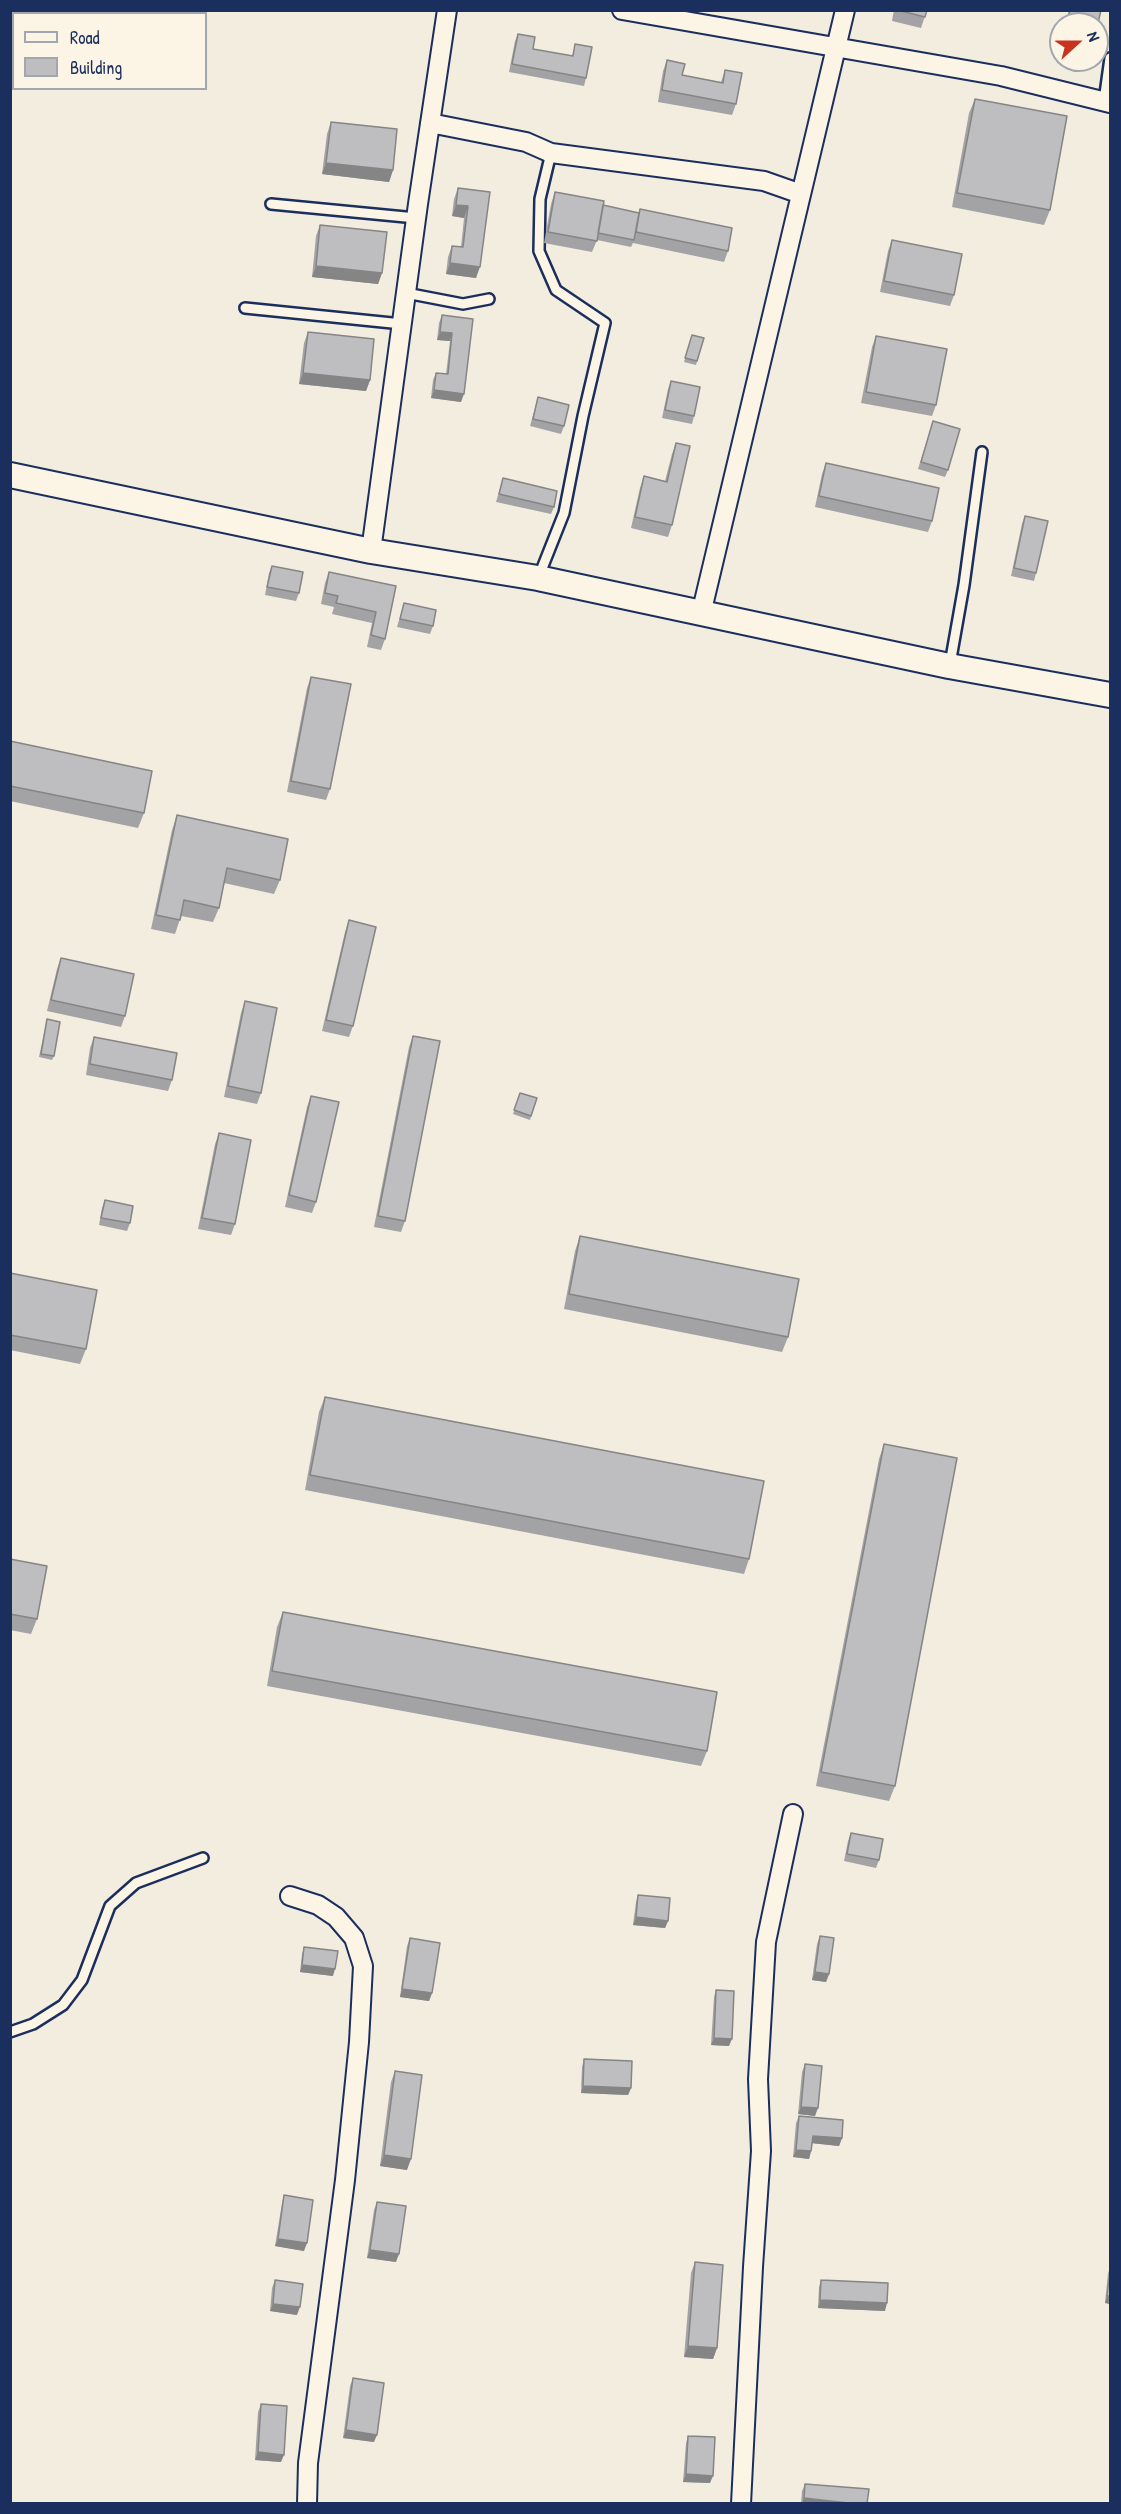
<!DOCTYPE html>
<style>
body{margin:0}
#map{position:relative;width:1121px;height:2514px;overflow:hidden;background:#f3ede0;font-family:"Patrick Hand",sans-serif}
canvas{display:block}
.frame{position:absolute;inset:0;border:12px solid #1b2f5e;pointer-events:none}
.legend{position:absolute;left:12px;top:12px;width:195px;height:78px;box-sizing:border-box;background:#fcf5e5;border:2px solid #a2a6af;margin:0;padding:8px 10px;list-style:none;font-size:18px;color:#1b2f5e}
.legend li{display:flex;align-items:center;gap:12px;height:30px}
.legend b{width:30px;border:2px solid #a2a6af}
.north{position:absolute;left:1049px;top:12px;width:60px;height:60px;box-sizing:border-box;background:#fcf5e5;border:2px solid #a2a6af;border-radius:50%;rotate:69deg;font-size:16px;font-weight:700;line-height:24px;text-align:center;color:#1b2f5e}
.north::after{content:'';display:block;margin:auto;width:21px;height:27px;background:#c8321e;clip-path:polygon(50% 0,100% 100%,50% 72%,0 100%)}
</style>
<div id="map">
<canvas width="1121" height="2514"></canvas>
<div class="frame"></div>
<ul class="legend">
<li><b style="height:8px;background:#fcf5e5"></b>Road</li>
<li><b style="height:16px;background:#bebec0"></b>Building</li>
</ul>
<div class="north">N</div>
</div>
<script>
const ctx = document.querySelector('canvas').getContext('2d');
ctx.lineJoin = 'round';
function shape(rows) {
  const path = new Path2D();
  for (const r of rows) {
    path.moveTo(r[0], r[1]);
    for (let i = 2; i < r.length; i += 2) path.lineTo(r[i], r[i + 1]);
  }
  return path;
}
function strokePath(path, color, width, dash) {
  ctx.strokeStyle = color;
  ctx.lineWidth = width;
  ctx.lineCap = dash ? 'butt' : 'round';
  ctx.setLineDash(dash || []);
  ctx.stroke(path);
}
function paint(path, color) {
  ctx.fillStyle = color;
  ctx.fill(path, 'evenodd');
}
const service = shape([
 [1104,101,1110,58],
 [271,204,416,218],
 [406,293,463,304,489,299],
 [245,308,402,324],
 [539,576,564,513,583,416,605,323,556,290,539,251,540,199,551,153],
 [950,664,964,585,982,452],
 [10,2032,33,2024,63,2005,82,1980,110,1906,136,1883,203,1858]
]);
const minor = shape([
 [622,10,1001,76,1110,103],
 [430,123,526,142,551,153,764,181,801,194],
 [371,551,418,204,447,10],
 [701,614,845,10],
 [290,1896,318,1905,336,1917,354,1938,363,1966,359,2042,345,2180,308,2463,307,2504],
 [741,2504,753,2267,761,2151,758,2079,766,1942,793,1814]
]);
const secondary = shape([
 [10,475,371,551,538,578,949,666,1110,695]
]);
const wall = shape([
 [894,10,927,10,921,28,892,21],
 [1069,10,1101,10,1097,24,1066,24],
 [518,34,533,49,572,56,575,44,586,78,584,86,509,72,515,41],
 [1061,45,1061,60,1089,60,1087,67,1058,60],
 [667,60,682,75,721,82,725,70,736,104,732,115,658,102,663,71],
 [975,99,1050,210,1044,225,952,207,969,113],
 [331,122,393,170,389,182,322,174,327,134],
 [458,188,490,192,476,278,446,274,448,257,452,246,461,247,464,218,452,216,454,199],
 [555,192,603,205,639,213,640,209,728,251,724,262,633,243,631,247,597,240,592,252,544,243,551,204],
 [320,225,382,273,378,284,312,277,316,236],
 [892,240,954,295,950,306,880,292,888,251],
 [442,315,473,319,461,402,431,398,433,380,436,373,446,374,450,341,437,340,439,323],
 [308,332,370,380,366,391,299,384,304,343],
 [692,335,704,338,696,365,684,362],
 [876,336,936,405,932,416,861,403,872,347],
 [671,381,694,416,692,424,662,418,668,389],
 [538,397,564,426,561,434,530,426],
 [933,421,948,470,945,477,918,469],
 [676,443,672,525,668,537,631,528,640,488,644,476,665,481,672,454],
 [826,463,932,521,928,532,815,507,822,474],
 [503,478,554,507,551,514,496,502],
 [1025,516,1036,573,1034,581,1011,576,1022,524],
 [272,566,299,593,296,601,265,595,269,573],
 [329,572,396,586,385,639,381,650,367,647,372,623,332,614,334,607,321,604,325,583],
 [404,603,433,626,430,634,397,627],
 [311,677,330,789,326,800,287,792,307,688],
 [10,741,144,813,138,828,10,801],
 [177,815,280,880,274,894,224,883,219,908,213,922,181,916,175,934,151,929,172,830],
 [349,920,353,1026,349,1037,322,1031,345,932],
 [61,958,125,1016,121,1027,47,1011,57,969],
 [245,1001,261,1093,257,1104,224,1097,241,1013],
 [47,1019,54,1056,52,1060,39,1057],
 [413,1036,405,1221,401,1232,374,1227,409,1047],
 [94,1037,172,1080,168,1091,86,1075,90,1048],
 [520,1093,537,1098,530,1120,513,1114],
 [311,1096,316,1202,312,1213,285,1207,307,1107],
 [219,1133,235,1224,231,1235,198,1229,215,1144],
 [105,1200,130,1223,127,1231,99,1225,102,1208],
 [580,1236,788,1337,782,1352,564,1309,575,1251],
 [10,1273,86,1349,80,1364,10,1350],
 [325,1397,749,1559,744,1574,305,1490,319,1412],
 [884,1444,895,1786,889,1801,816,1786,879,1459],
 [10,1559,37,1619,31,1634,10,1630],
 [283,1612,707,1751,701,1766,267,1686,277,1627],
 [851,1833,879,1860,876,1868,844,1861,848,1841],
 [638,1895,668,1921,665,1928,633,1925,636,1902],
 [820,1936,829,1974,826,1982,812,1980,817,1944],
 [410,1938,432,1993,429,2001,400,1997,407,1946],
 [304,1947,333,1976,300,1972,302,1954],
 [716,1990,729,2046,711,2045,714,1997],
 [584,2059,631,2088,628,2095,581,2093,582,2067],
 [805,2064,815,2116,798,2114,802,2072],
 [395,2071,407,2170,380,2166,391,2082],
 [799,2116,842,2138,839,2146,812,2143,811,2151,809,2159,793,2157,796,2123],
 [284,2195,304,2251,275,2246,282,2203],
 [377,2202,396,2262,367,2258,374,2210],
 [695,2262,717,2348,713,2359,684,2357,691,2273],
 [1110,2268,1110,2304,1105,2303,1108,2273],
 [275,2280,297,2315,270,2311,272,2288],
 [821,2280,885,2311,818,2308,819,2287],
 [353,2378,374,2442,343,2438,350,2386],
 [261,2404,281,2462,255,2460,258,2412],
 [688,2436,710,2483,683,2482,686,2443],
 [805,2484,867,2504,801,2504,802,2491]
]);
const shadedWall = shape([
 [326,163,393,170,389,182,322,174],
 [456,205,468,206,464,218,452,216],
 [450,263,480,267,476,278,446,274],
 [316,266,382,273,378,284,312,277],
 [440,332,452,333,450,341,437,340],
 [303,373,370,380,366,391,299,384],
 [434,390,464,394,461,402,431,398],
 [636,1917,668,1921,665,1928,633,1925],
 [302,1965,335,1969,333,1976,300,1972],
 [815,1972,829,1974,826,1982,812,1980],
 [402,1989,432,1993,429,2001,400,1997],
 [714,2038,732,2039,729,2046,711,2045],
 [583,2086,631,2088,628,2095,581,2093],
 [801,2107,818,2108,815,2116,798,2114],
 [813,2136,842,2138,839,2146,810,2143],
 [796,2150,811,2151,809,2159,793,2157],
 [384,2155,411,2159,407,2170,380,2166],
 [278,2239,307,2243,304,2251,275,2246],
 [370,2250,399,2254,396,2262,367,2258],
 [1107,2296,1110,2296,1110,2304,1105,2303],
 [820,2300,887,2303,885,2311,818,2308],
 [273,2304,300,2307,297,2315,270,2311],
 [688,2346,717,2348,713,2359,684,2357],
 [346,2430,377,2435,374,2442,343,2438],
 [258,2452,284,2455,281,2462,255,2460],
 [686,2474,713,2476,710,2483,683,2482],
 [804,2498,857,2504,802,2504]
]);
const building = shape([
 [897,10,927,10,925,17,897,10],
 [1070,10,1101,10,1097,28,1097,24,1067,24,1070,10],
 [518,34,535,37,533,49,573,56,575,44,592,47,586,78,512,64,518,34],
 [667,60,685,64,682,75,723,83,725,70,742,73,736,104,662,90,667,60],
 [975,99,1067,116,1050,210,957,193,975,99],
 [331,122,397,129,393,170,326,163,331,122],
 [458,188,490,192,480,267,450,263,452,246,463,247,468,206,456,205,458,188],
 [555,192,604,201,597,241,548,232,555,192],
 [603,205,639,213,634,240,598,233,603,205],
 [640,209,732,228,728,251,636,232,640,209],
 [320,225,387,232,382,273,316,266,320,225],
 [892,240,962,254,954,295,884,281,892,240],
 [442,315,473,319,464,394,434,390,436,373,448,374,452,333,440,332,442,315],
 [308,332,374,339,370,380,303,373,308,332],
 [692,335,704,338,697,361,685,358,692,335],
 [876,336,947,349,936,405,866,392,876,336],
 [671,381,700,387,694,416,665,410,671,381],
 [538,397,569,405,564,426,533,419,538,397],
 [933,421,960,429,948,470,921,462,933,421],
 [676,443,690,446,672,525,635,517,644,476,667,482,676,443],
 [826,463,939,488,932,521,819,496,826,463],
 [503,478,557,491,554,507,499,494,503,478],
 [1025,516,1048,521,1036,573,1014,568,1025,516],
 [272,566,303,572,299,593,267,587,272,566],
 [329,572,396,586,385,639,371,635,376,612,336,603,338,596,325,593,329,572],
 [404,603,436,610,433,626,400,619,404,603],
 [311,677,351,684,330,789,291,781,311,677],
 [10,741,152,771,144,813,10,786,10,741],
 [177,815,288,839,280,880,227,868,219,908,184,900,180,920,156,915,177,815],
 [349,920,376,927,353,1026,326,1020,349,920],
 [61,958,134,974,125,1016,51,1000,61,958],
 [245,1001,277,1008,261,1093,228,1086,245,1001],
 [47,1019,60,1022,54,1056,41,1054,47,1019],
 [413,1036,440,1041,405,1221,378,1216,413,1036],
 [94,1037,177,1053,172,1080,90,1064,94,1037],
 [520,1093,537,1098,531,1116,514,1110,520,1093],
 [311,1096,339,1102,316,1202,289,1195,311,1096],
 [219,1133,251,1140,235,1224,202,1218,219,1133],
 [105,1200,133,1206,130,1223,101,1218,105,1200],
 [580,1236,799,1279,788,1337,569,1294,580,1236],
 [10,1273,97,1290,86,1349,10,1335,10,1273],
 [325,1397,764,1481,749,1559,310,1475,325,1397],
 [884,1444,957,1458,895,1786,821,1772,884,1444],
 [10,1559,47,1566,37,1619,10,1614,10,1559],
 [283,1612,717,1692,707,1751,272,1671,283,1612],
 [851,1833,883,1839,879,1860,847,1854,851,1833],
 [638,1895,670,1898,668,1921,636,1917,638,1895],
 [820,1936,834,1938,829,1974,815,1972,820,1936],
 [410,1938,440,1943,432,1993,402,1989,410,1938],
 [304,1947,338,1951,335,1969,302,1965,304,1947],
 [716,1990,734,1991,732,2039,714,2038,716,1990],
 [584,2059,632,2061,631,2088,583,2086,584,2059],
 [805,2064,822,2066,818,2108,801,2107,805,2064],
 [395,2071,422,2075,411,2159,384,2155,395,2071],
 [799,2116,843,2120,842,2138,813,2136,811,2151,796,2150,799,2116],
 [284,2195,313,2200,307,2243,278,2239,284,2195],
 [377,2202,406,2206,399,2254,370,2250,377,2202],
 [695,2262,723,2265,717,2348,688,2346,695,2262],
 [1110,2272,1110,2296,1107,2296,1110,2272],
 [275,2280,303,2284,300,2307,273,2304,275,2280],
 [821,2280,888,2283,887,2303,820,2300,821,2280],
 [353,2378,384,2383,377,2435,346,2430,353,2378],
 [261,2404,287,2406,284,2455,258,2452,261,2404],
 [688,2436,715,2437,713,2476,686,2474,688,2436],
 [805,2484,869,2489,867,2504,857,2504,804,2498,805,2484]
]);
strokePath(service, '#1b2f5e', 14);
strokePath(minor, '#1b2f5e', 22);
strokePath(secondary, '#1b2f5e', 28);
strokePath(service, '#fcf5e5', 9);
strokePath(minor, '#fcf5e5', 18);
strokePath(secondary, '#fcf5e5', 24);
paint(wall, '#a3a3a5');
paint(shadedWall, '#858586');
paint(building, '#bebec0');
strokePath(building, '#858586', 1.5);
</script>
